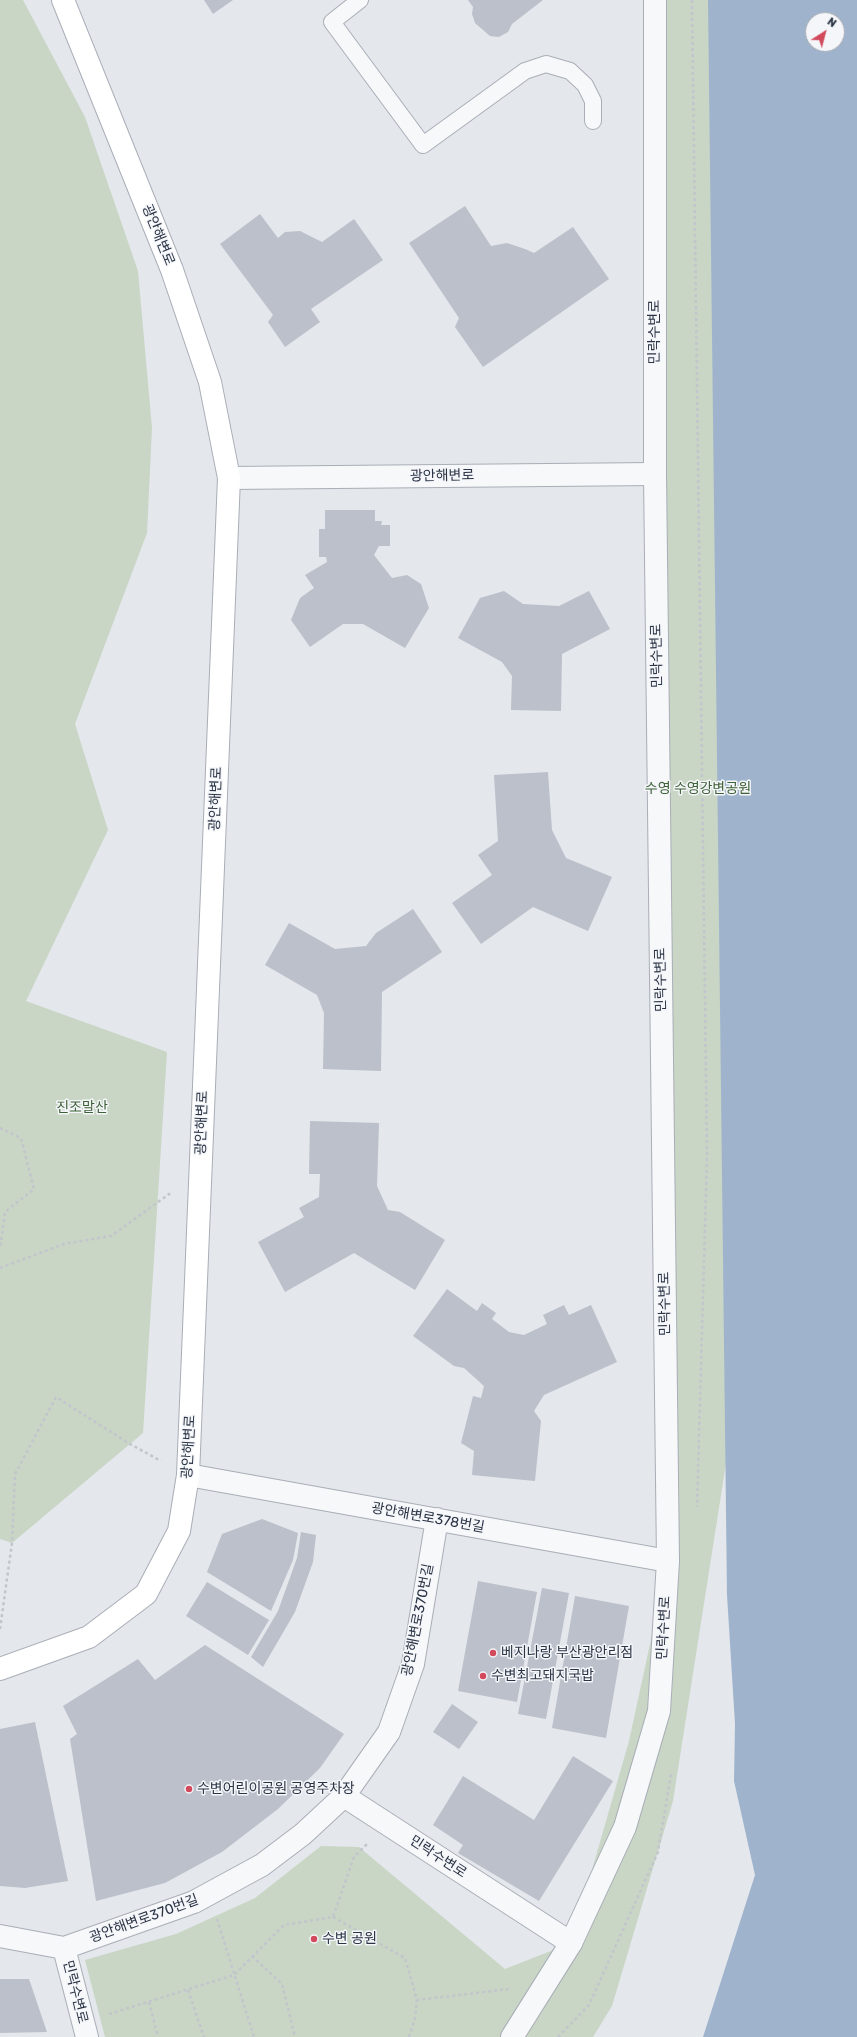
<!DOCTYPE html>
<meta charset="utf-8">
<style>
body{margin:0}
#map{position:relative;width:857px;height:2037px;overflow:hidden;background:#e4e7ec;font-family:Rubik,sans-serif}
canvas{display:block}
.north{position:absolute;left:805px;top:12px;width:40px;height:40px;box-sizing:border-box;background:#f4f6f9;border:1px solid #a4a8b1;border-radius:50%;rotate:36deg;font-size:11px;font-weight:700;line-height:16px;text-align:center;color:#2b3445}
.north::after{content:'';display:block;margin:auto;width:14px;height:18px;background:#d1495b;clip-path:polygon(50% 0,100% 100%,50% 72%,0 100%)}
</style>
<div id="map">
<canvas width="857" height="2037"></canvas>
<div class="north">N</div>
</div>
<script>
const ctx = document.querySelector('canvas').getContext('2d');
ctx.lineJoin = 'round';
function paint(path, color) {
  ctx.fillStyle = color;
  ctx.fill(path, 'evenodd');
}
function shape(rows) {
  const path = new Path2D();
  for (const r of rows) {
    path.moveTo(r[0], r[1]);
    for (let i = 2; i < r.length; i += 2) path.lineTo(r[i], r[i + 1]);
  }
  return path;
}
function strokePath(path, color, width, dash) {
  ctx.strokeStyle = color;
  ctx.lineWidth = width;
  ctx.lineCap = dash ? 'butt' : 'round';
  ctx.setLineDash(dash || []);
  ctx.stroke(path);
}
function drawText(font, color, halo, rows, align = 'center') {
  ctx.font = font + ' Rubik,"Noto Sans KR",sans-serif';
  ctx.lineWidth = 3;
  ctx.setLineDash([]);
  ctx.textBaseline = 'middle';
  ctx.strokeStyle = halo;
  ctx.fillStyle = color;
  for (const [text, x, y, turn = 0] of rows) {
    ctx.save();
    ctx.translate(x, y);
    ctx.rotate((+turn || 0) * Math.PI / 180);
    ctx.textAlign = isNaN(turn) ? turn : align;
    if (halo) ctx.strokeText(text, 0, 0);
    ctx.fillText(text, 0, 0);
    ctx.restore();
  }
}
const green = shape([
 [0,0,23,0,85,117,138,271,152,428,147,533,75,724,108,830,26,1001,167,1052,143,1433,12,1543,0,1539],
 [665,0,727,0,732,1425,673,1801,612,2006,593,2037,105,2037,85,1960,176,1934,255,1898,321,1846,359,1847,505,1969,571,1943,629,1741,668,1561,655,474]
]);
const water = shape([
 [708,0,857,0,857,2037,703,2037,755,1875,734,1781,735,1724,727,1595],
 [813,20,837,20,837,44,813,44]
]);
const building = shape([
 [204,0,233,0,213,14],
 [468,0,543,0,512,24,508,32,499,37,490,36,475,23,472,14,473,7],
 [465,206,491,246,507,243,525,249,534,253,573,227,609,279,483,367,455,327,459,318,409,243],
 [260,214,278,238,285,232,300,231,322,242,354,219,383,260,311,309,320,322,285,347,268,322,273,315,220,244],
 [325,510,375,510,375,521,382,521,381,525,390,525,390,546,379,546,374,555,392,578,407,575,421,584,429,608,405,648,363,624,343,624,310,647,291,620,300,598,314,588,305,575,327,562,326,557,319,557,319,529,325,529],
 [504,591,523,604,559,606,589,591,610,629,562,654,561,711,511,710,512,676,502,662,458,638,480,598],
 [548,772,552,830,566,858,612,877,588,931,533,907,481,944,452,903,492,875,478,855,498,841,494,775],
 [413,909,442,952,382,992,381,1071,323,1069,324,1013,317,995,265,965,289,923,335,949,366,946,376,933],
 [310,1121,379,1123,377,1186,388,1210,400,1212,445,1240,415,1290,354,1253,285,1292,258,1242,304,1217,299,1208,319,1197,320,1174,309,1174],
 [447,1289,477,1311,482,1303,496,1313,492,1319,509,1332,524,1335,547,1324,543,1315,564,1305,569,1315,591,1305,617,1362,544,1395,534,1411,541,1421,535,1481,472,1475,474,1451,461,1443,473,1396,481,1398,484,1386,464,1368,454,1366,413,1336],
 [262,1519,298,1533,293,1560,271,1611,207,1572,222,1534],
 [301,1532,316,1535,313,1562,295,1612,263,1667,251,1657,278,1611,297,1558],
 [478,1581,537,1592,517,1702,458,1691],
 [207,1582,269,1620,248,1655,186,1616],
 [542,1588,569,1593,546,1719,518,1714],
 [575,1596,629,1606,606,1738,552,1728],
 [205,1645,344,1734,320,1768,278,1809,222,1852,165,1883,96,1901,70,1739,77,1734,63,1706,138,1659,155,1680],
 [452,1704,478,1722,459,1749,433,1732],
 [35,1722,68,1881,25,1888,0,1886,0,1729],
 [573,1756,613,1781,539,1901,458,1853,463,1845,433,1825,463,1776,534,1820],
 [0,1979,29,1979,47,2032,0,2033]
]);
const path = shape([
 [692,0,707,1156,697,1507],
 [0,1128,21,1138,34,1189,5,1212,0,1249],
 [0,1268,64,1244,111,1236,172,1192],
 [0,1629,12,1543,15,1474,56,1397,130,1444,161,1461],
 [333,1917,405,1958,417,2000,509,1989],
 [217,1919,254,2037],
 [252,1956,282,1984,295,2037],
 [188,1990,204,2037],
 [149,2002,158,2037],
 [109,2014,234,1975,284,1925,333,1917,354,1857,367,1844],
 [409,2037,415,2018,417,2000],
 [558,2037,589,2005,658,1852,671,1774]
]);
const service = shape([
 [360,0,332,22,423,145,525,71,546,64,570,71,585,85,593,101,593,121]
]);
const minor = shape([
 [229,478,655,474],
 [188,1475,668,1561],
 [344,1796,571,1943],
 [0,1936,64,1948,194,1902,262,1865,303,1834,344,1796,389,1732,413,1664,437,1519],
 [64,1948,87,2037]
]);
const tertiary = shape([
 [512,2037,571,1943,625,1827,659,1711,668,1561,655,474,655,0]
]);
const secondary = shape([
 [0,1669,89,1637,146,1594,179,1531,188,1475,229,478,210,382,172,270,63,0]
]);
const markers = [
 [493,1653,4,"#d1495b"],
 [483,1676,4,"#d1495b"],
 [189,1789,4,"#d1495b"],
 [314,1939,4,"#d1495b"]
];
const streetNames = [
 ["광안해변로",158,235,68],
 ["민락수변로",655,332,-90],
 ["광안해변로",442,476,-1],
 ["민락수변로",657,656,-91],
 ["광안해변로",216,799,-88],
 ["민락수변로",661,980,-91],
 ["광안해변로",202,1123,-88],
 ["민락수변로",665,1304,-91],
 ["광안해변로",189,1447,-87],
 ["광안해변로378번길",428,1518,10],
 ["광안해변로370번길",418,1620,-79],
 ["민락수변로",664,1628,-87],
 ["민락수변로",438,1857,33],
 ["광안해변로370번길",144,1919,-20],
 ["민락수변로",75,1992,76]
];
const parkNames = [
 ["수영 수영강변공원",698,789],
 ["진조말산",82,1108]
];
const poiNames = [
 ["베지나랑 부산광안리점",501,1653],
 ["수변최고돼지국밥",491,1676],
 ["수변어린이공원 공영주차장",197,1789],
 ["수변 공원",322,1939]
];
paint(green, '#c9d6c5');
paint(water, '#9fb4cc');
paint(building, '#bbc0ca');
strokePath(service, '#a9aeb7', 18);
strokePath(minor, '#a9aeb7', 24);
strokePath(tertiary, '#a9aeb7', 24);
strokePath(secondary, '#a9aeb7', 24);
strokePath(path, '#c2c5cb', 2.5, [3, 3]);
strokePath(service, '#f7f8fa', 16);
strokePath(minor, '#f7f8fa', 22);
strokePath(tertiary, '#f7f8fa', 22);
strokePath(secondary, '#fff', 22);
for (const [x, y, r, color] of markers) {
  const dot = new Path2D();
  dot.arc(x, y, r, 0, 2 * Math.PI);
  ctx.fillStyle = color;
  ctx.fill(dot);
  strokePath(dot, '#f4f6f9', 1.5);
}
drawText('14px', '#2b3445', '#f4f6f9', streetNames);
drawText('14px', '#3f6138', '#f4f6f9', parkNames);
drawText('14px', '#2b3445', '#f4f6f9', poiNames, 'left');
</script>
